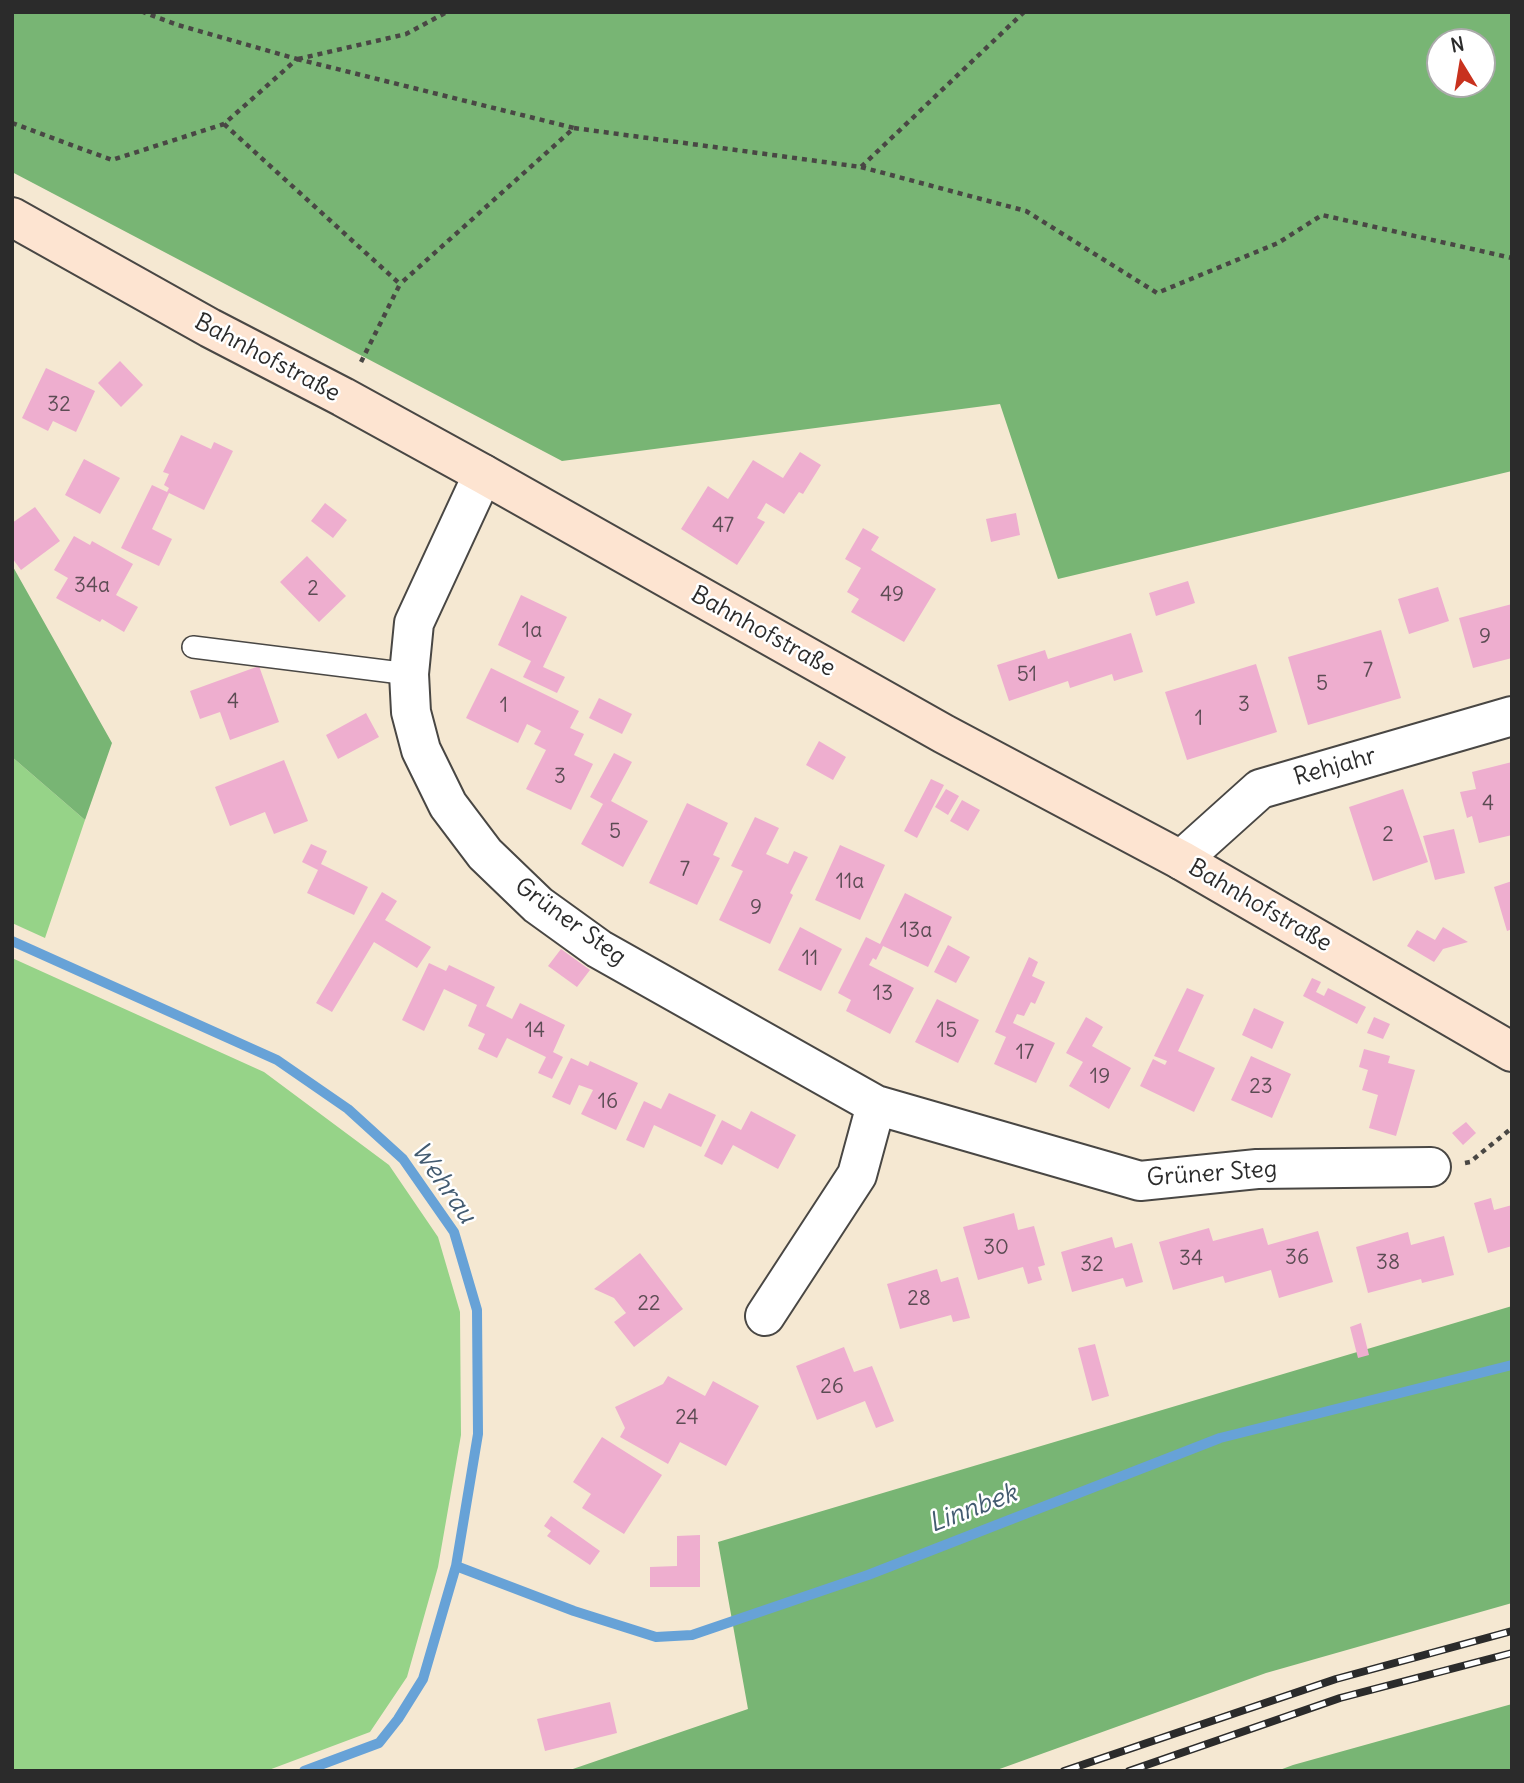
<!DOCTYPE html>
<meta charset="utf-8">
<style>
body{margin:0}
#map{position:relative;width:1524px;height:1783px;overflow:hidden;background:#f5e8d2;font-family:Delius,sans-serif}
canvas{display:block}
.frame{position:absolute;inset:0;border:14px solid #2b2b2b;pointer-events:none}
.north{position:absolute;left:1426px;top:28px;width:70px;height:70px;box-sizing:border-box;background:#fff;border:2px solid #aaa;border-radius:50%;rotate:349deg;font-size:19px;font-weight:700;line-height:28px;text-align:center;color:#2b2b2b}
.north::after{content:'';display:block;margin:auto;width:24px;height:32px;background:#c8321e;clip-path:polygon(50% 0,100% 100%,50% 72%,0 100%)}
</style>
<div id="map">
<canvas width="1524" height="1783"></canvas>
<div class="frame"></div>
<div class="north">N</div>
</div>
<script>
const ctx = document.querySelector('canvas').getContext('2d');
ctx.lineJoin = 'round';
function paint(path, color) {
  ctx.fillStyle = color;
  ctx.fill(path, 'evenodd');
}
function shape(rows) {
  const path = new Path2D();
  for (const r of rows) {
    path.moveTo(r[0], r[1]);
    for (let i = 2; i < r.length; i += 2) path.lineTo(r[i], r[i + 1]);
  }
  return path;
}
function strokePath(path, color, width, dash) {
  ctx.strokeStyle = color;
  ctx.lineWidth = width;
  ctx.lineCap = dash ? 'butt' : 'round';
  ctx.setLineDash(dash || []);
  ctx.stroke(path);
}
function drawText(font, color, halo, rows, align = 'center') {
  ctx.font = font + ' Delius,sans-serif';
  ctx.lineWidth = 5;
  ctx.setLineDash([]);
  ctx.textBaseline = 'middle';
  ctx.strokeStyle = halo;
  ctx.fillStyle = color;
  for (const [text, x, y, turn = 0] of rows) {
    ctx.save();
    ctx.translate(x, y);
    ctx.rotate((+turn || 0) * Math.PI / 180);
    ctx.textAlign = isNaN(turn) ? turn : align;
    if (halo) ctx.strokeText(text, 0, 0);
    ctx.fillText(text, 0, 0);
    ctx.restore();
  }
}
const green = shape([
 [12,757,85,820,45,938,12,923],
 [12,958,264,1072,389,1165,438,1237,460,1312,461,1435,438,1567,407,1677,370,1732,266,1771,12,1771]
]);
const forest = shape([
 [12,12,1512,12,1512,471,1058,579,1000,404,562,461,12,172],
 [1440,42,1482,42,1482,84,1440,84],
 [12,565,112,743,85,820,12,757],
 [1512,1306,1512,1603,1266,1673,994,1771,567,1771,748,1709,718,1542],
 [1512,1704,1512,1771,1277,1771,1293,1765]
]);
const stream = shape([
 [12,941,277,1060,348,1109,403,1159,454,1232,477,1310,478,1434,456,1566,423,1679,398,1719,379,1743,304,1771],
 [456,1566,574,1611,656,1637,692,1635,868,1575,1220,1438,1512,1365]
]);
const building = shape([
 [120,361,143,385,121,407,98,383],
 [46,368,95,391,76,432,53,421,48,431,22,418],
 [181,435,211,449,214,442,233,451,204,510,169,493,152,529,172,539,159,566,121,548,152,485,167,492,169,488,164,485,169,474,163,472],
 [800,452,821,465,803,494,799,492,784,514,766,503,757,518,765,522,737,565,681,529,708,486,728,499,753,460,783,478],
 [84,459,120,478,100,514,65,495],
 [325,503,347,520,333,538,311,521],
 [35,507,60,541,21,570,12,558,12,523],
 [1016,513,1020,535,991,542,986,519],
 [863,528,879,537,871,550,936,589,904,642,851,612,859,599,847,592,861,568,845,559],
 [74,536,90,545,92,541,133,564,116,595,138,607,124,632,102,619,100,622,56,598,68,578,54,570],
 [307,556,346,596,319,622,280,582],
 [1188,581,1195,603,1156,616,1149,593],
 [1438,587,1449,621,1409,634,1398,599],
 [521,595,567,617,543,667,565,677,557,693,523,677,531,661,498,645],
 [1512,604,1512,658,1473,668,1459,618],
 [1381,630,1401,698,1308,725,1288,657],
 [1131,633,1143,672,1114,681,1112,674,1070,688,1068,681,1009,701,997,665,1045,650,1048,659],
 [1256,664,1277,732,1187,760,1165,692],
 [259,666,279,722,230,740,220,712,200,719,190,691],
 [491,668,579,711,570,728,584,734,574,755,593,764,571,810,526,789,546,750,534,744,541,731,527,724,518,743,466,718],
 [599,698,632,714,622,734,589,718],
 [366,713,379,737,338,759,326,735],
 [819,741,846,757,833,780,806,765],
 [614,753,632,762,611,801,648,821,623,867,581,844,603,804,590,797],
 [284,760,308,821,274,834,265,812,230,826,215,787],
 [1512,762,1512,835,1479,843,1472,816,1467,818,1460,792,1476,789,1472,772],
 [931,779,944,785,917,838,904,831],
 [946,789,959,796,948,815,935,807],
 [1403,789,1428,862,1373,881,1349,807],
 [962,800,980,810,968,831,950,821],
 [687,803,728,823,713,855,720,858,697,905,649,883],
 [755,817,779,828,766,854,788,864,794,851,808,857,790,893,793,895,770,944,719,920,743,871,731,866],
 [1454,829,1465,873,1435,880,1423,836],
 [311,844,327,851,321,864,368,887,354,915,307,893,318,870,302,862],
 [840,845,885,865,860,920,815,900],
 [1512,881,1512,929,1507,931,1494,887],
 [382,892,397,901,385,920,431,947,417,968,374,942,332,1012,316,1003],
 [905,893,952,917,928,967,883,946,876,960,873,958,869,965,914,988,890,1034,846,1011,851,1000,838,993,866,937,880,944],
 [800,927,842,949,821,991,778,970],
 [1443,927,1468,942,1443,949,1434,962,1407,946,1417,930,1435,940],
 [948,945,970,957,956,983,934,972],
 [561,949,590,970,577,987,548,966],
 [1029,957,1038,962,1032,976,1045,982,1035,1004,1031,1002,1024,1016,1017,1014,1013,1023,1055,1043,1036,1083,994,1064,1006,1037,995,1032],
 [429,963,446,971,449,965,495,987,486,1006,512,1019,520,1003,565,1025,553,1052,563,1057,552,1079,538,1073,546,1057,507,1038,497,1058,478,1049,485,1034,468,1026,477,1005,444,989,424,1031,402,1020],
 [1312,978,1321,982,1316,992,1324,996,1328,988,1366,1007,1357,1024,1303,996],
 [1187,988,1204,995,1178,1051,1215,1068,1194,1112,1140,1086,1153,1059,1165,1065,1167,1061,1154,1056],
 [937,999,979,1020,958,1063,915,1042],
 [1254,1008,1284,1022,1272,1049,1242,1035],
 [1086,1017,1103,1027,1092,1046,1131,1068,1109,1109,1069,1086,1083,1062,1066,1053],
 [1374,1017,1390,1024,1383,1039,1367,1033],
 [1364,1049,1390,1056,1388,1063,1415,1070,1396,1136,1369,1128,1378,1095,1362,1090,1368,1070,1359,1067],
 [1251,1056,1291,1074,1272,1118,1231,1100],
 [571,1058,588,1066,590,1061,638,1083,616,1130,581,1114,593,1090,579,1085,570,1105,552,1097],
 [669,1093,716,1115,701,1147,654,1125,644,1148,626,1140,644,1101,661,1109],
 [751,1111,796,1135,778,1169,733,1145,722,1165,704,1156,722,1120,741,1130],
 [1466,1122,1476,1133,1463,1145,1452,1133],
 [1491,1198,1494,1210,1512,1205,1512,1246,1488,1253,1474,1203],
 [1014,1213,1018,1230,1034,1226,1045,1265,1038,1267,1042,1280,1028,1284,1023,1267,978,1280,963,1227],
 [1209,1228,1213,1241,1263,1228,1268,1245,1318,1231,1333,1282,1279,1298,1271,1270,1225,1283,1223,1276,1173,1290,1159,1242],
 [1408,1232,1411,1245,1444,1236,1454,1275,1422,1283,1421,1279,1368,1293,1356,1247],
 [1112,1237,1115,1248,1132,1243,1143,1282,1126,1287,1123,1278,1072,1292,1061,1252],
 [640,1253,683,1309,634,1347,614,1322,626,1313,614,1298,594,1289],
 [937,1269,941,1282,958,1277,970,1318,953,1322,951,1315,900,1329,887,1284],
 [1361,1323,1369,1355,1358,1358,1350,1327],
 [1095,1344,1109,1396,1092,1401,1078,1348],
 [844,1347,854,1372,872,1366,894,1421,876,1428,865,1401,817,1420,796,1366],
 [668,1376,705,1396,713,1381,759,1406,726,1466,680,1442,668,1464,620,1437,625,1428,615,1407,663,1384],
 [602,1437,662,1475,624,1534,582,1508,591,1494,573,1482],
 [551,1516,600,1551,590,1565,547,1536,551,1531,544,1526],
 [700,1535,700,1587,650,1587,650,1567,677,1566,677,1536],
 [610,1702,617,1733,545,1751,537,1719]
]);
const path = shape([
 [297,59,574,128,400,284],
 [298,59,406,34,447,12],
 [12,123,112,160,224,124,297,59,178,25,143,12],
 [224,124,400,284,360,364],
 [574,128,861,167,1024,12],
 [861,167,1026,211,1157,293,1278,243,1322,215,1512,258],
 [1465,1163,1470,1162,1512,1128]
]);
const lane = shape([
 [193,647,409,674]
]);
const street = shape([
 [483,474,414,623,409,674,411,712,421,750,448,805,485,854,538,905,599,949,876,1105,857,1175,765,1316],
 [1181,860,1260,789,1512,716],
 [876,1105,1140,1181,1257,1169,1431,1167]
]);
const secondary = shape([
 [12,217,210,328,343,397,483,474,944,734,1181,860,1512,1052]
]);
const rail = shape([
 [1064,1771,1336,1679,1512,1631],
 [1129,1771,1340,1698,1512,1653]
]);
const numberNames = [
 ["32",59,405],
 ["47",723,526],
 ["34a",92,586],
 ["2",313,589],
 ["49",892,595],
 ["1a",532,631],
 ["9",1485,637],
 ["7",1368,671],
 ["51",1027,675],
 ["5",1322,684],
 ["4",233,702],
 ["3",1244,705],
 ["1",504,706],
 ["1",1199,719],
 ["3",560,777],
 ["4",1488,804],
 ["5",615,832],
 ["2",1388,835],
 ["7",685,870],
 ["11a",850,882],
 ["9",756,908],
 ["13a",916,931],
 ["11",810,959],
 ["13",883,994],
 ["14",535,1031],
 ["15",947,1031],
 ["17",1025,1053],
 ["19",1100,1077],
 ["23",1261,1087],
 ["16",608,1102],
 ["30",996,1248],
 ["36",1297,1258],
 ["34",1191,1259],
 ["38",1388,1263],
 ["32",1092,1265],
 ["28",919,1299],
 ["22",649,1304],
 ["26",832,1387],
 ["24",687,1418]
];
const streetNames = [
 ["Bahnhofstraße",267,358,28],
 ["Bahnhofstraße",763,632,29],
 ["Rehjahr",1335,767,-16],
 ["Bahnhofstraße",1260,906,30],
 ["Grüner Steg",570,922,36],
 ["Grüner Steg",1212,1174,-4]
];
const waterNames = [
 ["Wehrau",443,1183,55],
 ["Linnbek",973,1509,-21]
];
paint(green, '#96d388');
paint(forest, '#78b574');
strokePath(stream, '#67a2d7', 10);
paint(building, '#eeaecf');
strokePath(lane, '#494744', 24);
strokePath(street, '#494744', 42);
strokePath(secondary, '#494744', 42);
strokePath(path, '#494744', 4.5, [5, 5]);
strokePath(lane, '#fff', 21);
strokePath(street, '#fff', 38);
strokePath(secondary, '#fde4d1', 38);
strokePath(rail, '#2b2b2b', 8);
strokePath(rail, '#fff', 5, [16]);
drawText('21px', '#5c4c54', null, numberNames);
drawText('24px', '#2b2b2b', '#fff', streetNames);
drawText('italic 26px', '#435b70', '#fff', waterNames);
</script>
